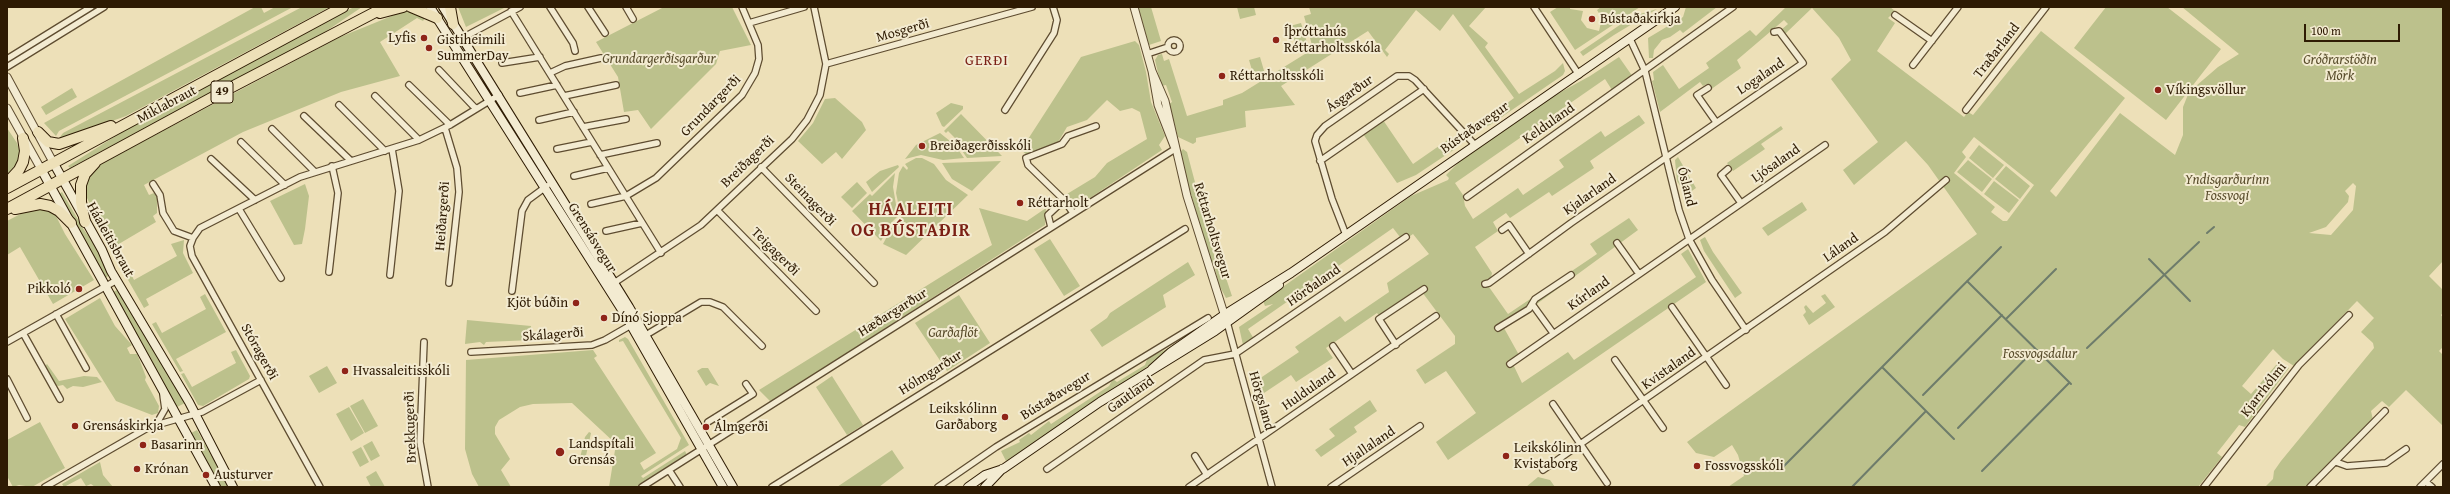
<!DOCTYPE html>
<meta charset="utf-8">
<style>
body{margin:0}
#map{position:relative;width:2450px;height:494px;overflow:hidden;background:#ede0b8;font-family:"Gentium Book Plus",serif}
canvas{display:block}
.frame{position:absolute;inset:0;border:8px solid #2e1b03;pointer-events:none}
.scale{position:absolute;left:2304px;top:24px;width:96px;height:18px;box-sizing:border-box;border:2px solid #2e1b03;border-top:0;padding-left:5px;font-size:12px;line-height:14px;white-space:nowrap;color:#2e1b03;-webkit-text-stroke:3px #f3ebd1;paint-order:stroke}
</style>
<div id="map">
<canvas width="2450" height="494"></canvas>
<div class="frame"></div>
<div class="scale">100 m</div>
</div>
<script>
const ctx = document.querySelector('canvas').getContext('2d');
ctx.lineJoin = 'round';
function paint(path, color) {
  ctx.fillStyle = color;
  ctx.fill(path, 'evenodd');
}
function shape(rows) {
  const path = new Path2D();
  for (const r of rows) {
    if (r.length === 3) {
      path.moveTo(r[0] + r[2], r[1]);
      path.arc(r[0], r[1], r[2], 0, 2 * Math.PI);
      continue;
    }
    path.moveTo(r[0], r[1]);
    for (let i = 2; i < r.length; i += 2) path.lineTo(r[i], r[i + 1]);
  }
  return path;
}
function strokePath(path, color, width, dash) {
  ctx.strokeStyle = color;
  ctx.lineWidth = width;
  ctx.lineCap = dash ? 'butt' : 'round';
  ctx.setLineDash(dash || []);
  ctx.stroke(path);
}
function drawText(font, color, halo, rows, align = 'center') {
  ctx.font = font + ' "Gentium Book Plus",serif';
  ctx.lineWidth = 4;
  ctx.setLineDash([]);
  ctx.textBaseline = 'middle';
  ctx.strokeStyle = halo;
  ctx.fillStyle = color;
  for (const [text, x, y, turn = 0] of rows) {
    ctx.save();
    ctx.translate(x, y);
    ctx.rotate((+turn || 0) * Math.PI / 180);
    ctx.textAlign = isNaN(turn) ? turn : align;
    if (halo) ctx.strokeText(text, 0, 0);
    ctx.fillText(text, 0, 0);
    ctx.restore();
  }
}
const green = shape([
 [255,7,261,7,264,13,275,7,293,7,59,131,56,136,44,123],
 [302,7,330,7,126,116,57,141,63,133],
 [354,7,362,7,322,34,70,168,68,166,149,115],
 [458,7,504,7,504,8,466,27],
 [664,7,732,7,751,45,720,51,716,64,651,129,638,110,624,112,618,77,596,42],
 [1138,7,1151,7,1161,41,1149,45],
 [1237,7,1254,7,1256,15,1240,19],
 [1309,7,1486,7,1469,26,1488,43,1485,47,1519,94,1555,71,1563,63,1565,71,1563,75,1490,125,1476,131,1471,130,1467,127,1473,123,1479,124,1514,98,1453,14,1440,31,1416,10,1385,50,1389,54,1387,57,1368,31,1281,86,1295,105,1245,111,1246,127,1196,138,1196,142,1193,144,1178,137,1169,104,1172,102,1166,85,1161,86,1155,60,1158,55,1162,54,1164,61,1169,59,1187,116,1223,105,1223,100,1242,93,1313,49,1304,16,1311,14],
 [1558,7,1570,7,1570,9,1583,11,1581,20,1587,28,1599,31,1602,18,1597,10,1601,7,1640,7,1575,50,1550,12],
 [1686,7,1717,7,1683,33,1680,30,1670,37,1662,40,1654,50,1653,58,1649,58,1648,38,1683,17],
 [1786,7,1890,7,1895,11,1888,18,1895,23,1877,51,1964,117,1968,112,1973,115,2041,31,2125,98,2050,191,2056,197,2120,113,2175,155,2183,135,2183,107,2189,92,2218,67,2239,54,2182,7,2443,7,2443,261,2429,276,2443,290,2443,313,2441,315,2443,318,2443,347,2439,351,2443,355,2443,426,2406,390,2389,407,2382,401,2371,411,2373,420,2306,487,2265,487,2273,479,2274,471,2281,461,2374,348,2373,343,2361,332,2374,318,2357,301,2294,366,2283,359,2273,349,2242,386,2251,394,2276,365,2280,363,2289,368,2245,427,2239,425,2217,453,2222,457,2198,487,1728,487,1744,476,1738,455,1732,445,1714,457,1696,453,1687,442,1977,234,1928,165,1906,141,1854,185,1843,170,1878,142,1831,79,1851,60,1839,38,1812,8,1785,34,1781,30,1788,24,1784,20,1737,60,1741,68,1710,90,1707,84,1703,86,1700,82,1660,112,1652,81,1654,80,1653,72,1663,65,1679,89,1709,68,1706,63,1750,30,1756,36],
 [1974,137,2034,185,2007,221,2003,221,1991,212,1995,207,1954,173,1966,157,1962,152],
 [2353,183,2356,186,2353,210,2339,226,2331,235,2309,233,2326,227,2348,202,2349,196,2345,191],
 [2106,7,2167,7,2221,49,2166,120,2074,48],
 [409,9,426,17,423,21,417,18,380,42,400,76,341,92,243,132,144,185,149,195,154,193,157,195,157,213,153,216,156,222,112,248,87,198,87,181,89,174,95,167,340,37],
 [1657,9,1614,35,1583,56,1580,52,1633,16],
 [1301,23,1309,49,1297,52,1290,26],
 [1135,41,1139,45,1146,72,1151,102,1165,136,1159,145,1162,150,1081,204,1073,203,1067,194,1095,177,1107,163,1147,139,1140,112,1132,108,1120,111,1107,100,1087,120,1067,127,1057,144,1027,155,1021,150,1081,57],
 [1260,57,1265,74,1254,77,1249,60],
 [1619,57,1633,77,1612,90,1605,79,1455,183,1463,195,1465,206,1473,219,1518,188,1523,195,1564,167,1559,160,1601,131,1605,137,1639,115,1645,123,1590,161,1594,168,1552,196,1549,192,1510,218,1506,213,1493,222,1498,231,1475,247,1492,273,1489,287,1508,314,1597,254,1590,244,1629,218,1638,230,1504,328,1519,355,1511,360,1522,383,1568,352,1574,360,1696,277,1681,254,1688,249,1706,282,1448,460,1436,442,1476,413,1446,371,1425,384,1416,370,1455,344,1455,336,1422,292,1382,320,1377,313,1326,348,1333,358,1296,382,1291,375,1264,393,1256,381,1299,352,1295,347,1340,316,1345,322,1389,292,1387,283,1429,254,1413,234,1403,241,1393,228,1248,329,1254,339,1243,345,1239,327,1273,304,1265,306,1263,301,1411,196,1448,180,1449,178,1446,175,1461,160,1539,104,1590,76],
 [72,88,77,97,46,115,41,107],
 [835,98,862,122,866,130,842,159,836,152,822,164,798,141,813,123,825,99],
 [951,103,963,106,963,109,944,127,942,126,936,113],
 [961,114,1002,156,967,158,958,145,960,143,948,131,946,133,944,131],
 [1383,120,1413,164,1449,139,1455,149,1416,175,1397,183,1363,134],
 [1781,126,1783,129,1761,144,1765,149,1733,171,1727,163],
 [7,128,17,143,22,159,7,178],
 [940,133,955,145,964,158,943,160,921,155,905,159,916,145],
 [1979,145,2004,165,1993,178,1969,158],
 [1183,149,1187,152,1216,262,1211,264,1183,166,1180,152],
 [1678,157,1696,188,1686,195,1677,181,1675,160],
 [916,158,922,158,934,164,946,180,968,195,906,255,883,244,892,227,901,216,896,193,899,173,903,166,907,170,908,168,905,164],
 [1968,160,1992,179,1982,192,1957,172],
 [1001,161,972,191,952,179,942,163],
 [898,165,899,167,872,192,866,182,880,171],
 [2006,166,2030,186,2020,199,1995,179],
 [895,173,893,187,898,216,891,223,881,241,852,211,870,194,872,196],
 [1994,181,2019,200,2009,213,1984,194],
 [857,182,867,193,852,208,841,197],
 [305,184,309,196,305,229,302,244,294,245,270,201],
 [62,192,84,230,95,245,110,274,106,278,59,194],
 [1802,202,1807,210,1768,236,1762,228],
 [41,206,54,212,65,234,94,280,53,304,20,247,7,255,7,221,32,208],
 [979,208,1027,221,1046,208,1045,225,771,402,759,390,992,245],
 [1705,237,1713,252,1742,293,1735,298,1704,251,1700,240],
 [1050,239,1080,286,1064,296,1034,249],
 [184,240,183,253,193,273,146,299,149,305,144,308,123,271,128,268,134,280,177,256,171,244],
 [1188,262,1195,275,1163,295,1166,307,1102,347,1090,330,1107,318,1110,313],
 [1222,266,1232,296,1226,298,1219,285,1215,269],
 [117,290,121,292,185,403,177,407,175,405,113,292],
 [205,294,226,332,176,359,183,371,180,372,152,324,156,322,162,333,206,309,200,297],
 [1825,294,1835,307,1809,325,1803,315,1806,312,1804,307,1806,305,1813,313,1826,303,1821,296],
 [959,295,990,343,947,371,915,323],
 [100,298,115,326,132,345,127,348,130,354,137,354,140,361,146,377,145,380,159,406,158,413,152,415,116,401,65,319],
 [467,320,531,326,532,340,486,342,484,345,480,342,465,344],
 [625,337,628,339,689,445,641,476,643,478,685,451,687,455,637,487,609,487,616,444,572,403,533,404,520,407,499,420,495,427,495,434,510,459,501,470,511,487,479,487,472,474,465,449,466,360,593,350,597,356,594,358,656,453,640,463,644,470,677,449,681,438,623,341,619,342,619,340],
 [1184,342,1069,420,1006,461,1001,451,1020,442,1019,440,1029,433,1031,435,1049,421,1051,424,1109,386,1113,379,1117,382,1145,365,1148,357],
 [236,350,250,376,249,379,203,406,198,405,181,374,184,373,192,387,236,363,231,352],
 [47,364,59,381,84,376,97,377,102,382,83,387,73,386,67,389,63,385,58,386,53,384,44,367],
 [327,366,337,383,319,393,309,376],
 [702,368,708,368,719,386,710,383,706,386,697,371],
 [832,376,863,425,847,435,816,387],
 [363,399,378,426,365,433,350,406],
 [1370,400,1377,411,1354,427,1357,432,1321,457,1315,450,1335,436,1329,429],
 [349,407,364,433,351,441,336,414],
 [40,422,65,468,32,487,19,485,13,487,7,476,7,440],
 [197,430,229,487,220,487,189,434],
 [589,432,591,433,585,460,581,462,580,458,585,437],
 [372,441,380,456,371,461,363,446],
 [361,447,369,462,360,467,352,452],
 [892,450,904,468,879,487,837,487],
 [100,462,103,475,113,487,95,487,91,484,86,486,81,478,64,487,62,484],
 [376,471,385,487,371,487,366,477],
 [1538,477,1550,480,1555,487,1526,487]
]);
const stream = shape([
 [2207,233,2214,227],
 [2149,259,2190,301],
 [1967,281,2071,384],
 [2006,319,2056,269],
 [2087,348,2199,242],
 [1882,367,1954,439],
 [1923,395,2002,315],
 [1958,428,2035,349],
 [1782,468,2001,247],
 [1982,471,2069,383],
 [1852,487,1926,411]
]);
const minor = shape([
 [550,7,573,43,575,51],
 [588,7,605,33],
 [626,7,633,19],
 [1534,7,1579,75],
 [511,11,661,253],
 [1895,15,1932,41],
 [749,23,804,7],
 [1630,39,1645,71,1679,210,1689,239,1712,280,1746,330],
 [1174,46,6],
 [453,43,520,7],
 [1147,54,1168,47],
 [7,59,91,7],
 [502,63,540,57],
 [826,64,1032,7],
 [1913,65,1958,7],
 [7,67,104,7],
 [439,70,476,109],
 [550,73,565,66,601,58],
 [409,85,450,125],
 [1708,88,1697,95,1716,122],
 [520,93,557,85],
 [375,96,419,140],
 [564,96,616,85],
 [339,105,385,151],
 [1005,110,1054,33,1057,20,1053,7],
 [1966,110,2046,7],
 [304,116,350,160],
 [539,120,574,112],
 [583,127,626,119],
 [445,128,457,168,459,192,449,283],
 [272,129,315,172],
 [241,142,285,185],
 [557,149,592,142],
 [600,155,657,143],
 [211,159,255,200],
 [1320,161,1424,89],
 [761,167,874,283],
 [1728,169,1721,175,1741,203],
 [574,176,608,168],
 [153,184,160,195,163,213,174,231,193,238],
 [1467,197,1733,7],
 [591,204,626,196,656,178,742,95,755,73,759,59,758,45,742,7],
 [239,209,281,278],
 [717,210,816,311],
 [1073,213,1064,200,1028,165,1026,158,1062,144,1068,136,1096,126],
 [1051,227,1048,215,1064,200],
 [1502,230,1509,225,1529,254],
 [606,231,642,223],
 [1346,235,1332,199,1315,141,1317,135,1325,126,1397,76,1409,76,1415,80,1475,145],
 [1617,243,1639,274],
 [329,272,338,193,332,166],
 [390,275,399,191,392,149],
 [1485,284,1489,283,1571,223,1803,63,1779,31,1774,32],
 [611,285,701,225,792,139,807,120,820,95,826,64,814,7],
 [512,291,522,211,528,200,547,186],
 [1532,304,1553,333],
 [1672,307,1726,385],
 [56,314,86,368],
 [1227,322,1272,487],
 [1498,328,1529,309,1535,299,1571,275],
 [23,333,60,399],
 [646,335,701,302,710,302,723,307,762,346],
 [7,342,117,280],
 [424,342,420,442,428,487],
 [1396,345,1379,319,1424,289],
 [1333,346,1352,374],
 [471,352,592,345,605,340,631,325],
 [1615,360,1663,428],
 [1510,364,1825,145],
 [7,379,27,418],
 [1553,404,1607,483],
 [716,417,726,432],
 [708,422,753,394,746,384],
 [157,423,165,409,163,395],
 [1195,456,1207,475],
 [2336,462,2347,466,2386,463,2406,449],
 [1047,469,1204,360,1235,354,1406,237],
 [669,470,680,487],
 [1543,470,1885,232,1946,180],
 [2426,482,2432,487],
 [45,487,149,427,202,412,261,380],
 [320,487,192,256,190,246,193,238,200,228,300,177,419,140,450,125,499,95],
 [642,487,1175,149],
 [772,487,1185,229],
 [938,487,996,447,1208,318],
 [1189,487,1436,316],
 [1331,487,1420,426],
 [2204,487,2299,365,2349,315],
 [2310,487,2385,411],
 [2420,487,2443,464]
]);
const tertiary = shape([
 [1134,7,1152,71,1158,105,1174,146],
 [1152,71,1165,101,1187,196,1226,320],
 [7,77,53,162],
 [7,108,41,169]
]);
const secondary = shape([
 [430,7,624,313,723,487],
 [443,7,629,307,733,487],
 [53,162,102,250,111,271,189,402,233,487],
 [41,169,216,487],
 [1152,369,1171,352,1224,315,1291,273,1675,7],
 [968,487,985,475,1003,469,1100,402,1215,331,1279,285],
 [985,487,1002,469]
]);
const trunk = shape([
 [411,7,437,18],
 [450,7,453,24],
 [380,13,403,7],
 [38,132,48,142,59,144,111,126],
 [7,183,19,170,23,162,25,151,23,138],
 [7,188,343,7],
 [7,209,228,89,385,7],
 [15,209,40,204,50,206,59,211,71,223],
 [85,222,81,202,81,185,85,174,95,163]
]);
const markers = [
 [1592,19,4,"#8f2418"],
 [424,38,4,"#8f2418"],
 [1276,40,4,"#8f2418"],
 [429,48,4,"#8f2418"],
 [1222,76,4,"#8f2418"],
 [2158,90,4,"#8f2418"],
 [922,146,4,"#8f2418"],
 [1020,203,4,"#8f2418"],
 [79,289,4,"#8f2418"],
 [576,303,4,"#8f2418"],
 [604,318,4,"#8f2418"],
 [345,371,4,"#8f2418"],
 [1005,417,4,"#8f2418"],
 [75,426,4,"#8f2418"],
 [706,427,4,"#8f2418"],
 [143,445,4,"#8f2418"],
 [560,452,5,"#8f2418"],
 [1506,456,4,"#8f2418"],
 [1697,466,4,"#8f2418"],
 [137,469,4,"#8f2418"],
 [206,475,4,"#8f2418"]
];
const shields = [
 [222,92,22]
];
const shieldNames = [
 ["49",222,92]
];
const poiNames = [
 ["Bústaðakirkja",1600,19],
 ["Íþróttahús",1284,32],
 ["Réttarholtsskóla",1284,48],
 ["Lyfis",416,38,"right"],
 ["Gistiheimili",437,40],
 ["SummerDay",437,56],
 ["Réttarholtsskóli",1230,76],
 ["Víkingsvöllur",2166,90],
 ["Breiðagerðisskóli",930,146],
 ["Réttarholt",1028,203],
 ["Pikkoló",71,289,"right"],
 ["Kjöt búðin",568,303,"right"],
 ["Dínó Sjoppa",612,318],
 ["Hvassaleitisskóli",353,371],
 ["Leikskólinn",997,409,"right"],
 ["Garðaborg",997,425,"right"],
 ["Grensáskirkja",83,426],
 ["Álmgerði",714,427],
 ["Landspítali",569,444],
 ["Grensás",569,460],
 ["Basarinn",151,445],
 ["Leikskólinn",1514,448],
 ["Kvistaborg",1514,464],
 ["Fossvogsskóli",1705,466],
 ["Krónan",145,469],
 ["Austurver",214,475]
];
const streetNames = [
 ["Mosgerði",903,31,-16],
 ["Traðarland",1997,51,-52],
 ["Logaland",1761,77,-34],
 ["Ásgarður",1350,94,-35],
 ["Miklabraut",167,105,-28],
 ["Grundargerði",711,106,-46],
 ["Kelduland",1549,124,-35],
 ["Bústaðavegur",1475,128,-35],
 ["Breiðagerði",748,162,-44],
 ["Ljósaland",1776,164,-35],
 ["Ósland",1686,187,76],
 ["Kjalarland",1590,195,-35],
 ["Steinagerði",810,200,46],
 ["Heiðargerði",443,216,-86],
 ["Réttarholtsvegur",1212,231,73],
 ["Grensásvegur",592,238,58],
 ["Háaleitisbraut",110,240,61],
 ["Láland",1841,248,-35],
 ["Teigagerði",775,252,45],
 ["Hörðaland",1314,286,-35],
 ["Kúrland",1589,294,-35],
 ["Hæðargarður",893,313,-32],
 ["Skálagerði",553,335,-4],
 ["Stóragerði",259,352,61],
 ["Kvistaland",1669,369,-35],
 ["Hólmgarður",931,373,-32],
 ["Hulduland",1309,390,-35],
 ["Kjarrhólmi",2264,390,-52],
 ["Gautland",1131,395,-35],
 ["Bústaðavegur",1056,396,-32],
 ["Hörgsland",1261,401,74],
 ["Brekkugerði",411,427,-92],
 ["Hjallaland",1369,447,-34]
];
const parkNames = [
 ["Grundargerðisgarður",659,59],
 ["Gróðrarstöðin",2340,60],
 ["Mörk",2340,76],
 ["Yndisgarðurinn",2227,180],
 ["Fossvogi",2227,196],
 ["Garðaflöt",953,333],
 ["Fossvogsdalur",2040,354]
];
const neighbourhoodNames = [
 ["GERÐI",987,61]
];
const districtNames = [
 ["HÁALEITI",911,210],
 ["OG BÚSTAÐIR",911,231]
];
paint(green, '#bcc18c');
strokePath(stream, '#6e7c6b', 2);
strokePath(minor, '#5e4c30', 8);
strokePath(tertiary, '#5e4c30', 9);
strokePath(secondary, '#2e1b03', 10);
strokePath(trunk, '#2e1b03', 12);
strokePath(minor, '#f3ebd1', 5.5);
strokePath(tertiary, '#f3ebd1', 7);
strokePath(secondary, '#f3ebd1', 8);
strokePath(trunk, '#ede0b8', 10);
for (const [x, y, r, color] of markers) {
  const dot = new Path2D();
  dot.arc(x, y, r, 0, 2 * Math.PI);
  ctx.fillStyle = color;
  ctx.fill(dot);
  strokePath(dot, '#f3ebd1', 1.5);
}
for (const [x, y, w] of shields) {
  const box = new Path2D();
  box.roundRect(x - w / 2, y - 11, w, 22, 3);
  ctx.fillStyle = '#f3ebd1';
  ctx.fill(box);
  strokePath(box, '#2e1b03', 1);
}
drawText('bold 13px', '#2e1b03', null, shieldNames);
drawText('14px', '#2e1b03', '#f3ebd1', poiNames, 'left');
drawText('14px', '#2e1b03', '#f3ebd1', streetNames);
drawText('italic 14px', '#594d2c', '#f3ebd1', parkNames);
ctx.letterSpacing = '1px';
drawText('15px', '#7a1f14', '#f3ebd1', neighbourhoodNames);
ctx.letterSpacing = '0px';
ctx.letterSpacing = '1px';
drawText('bold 18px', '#7a1f14', '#f3ebd1', districtNames);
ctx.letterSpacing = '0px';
</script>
